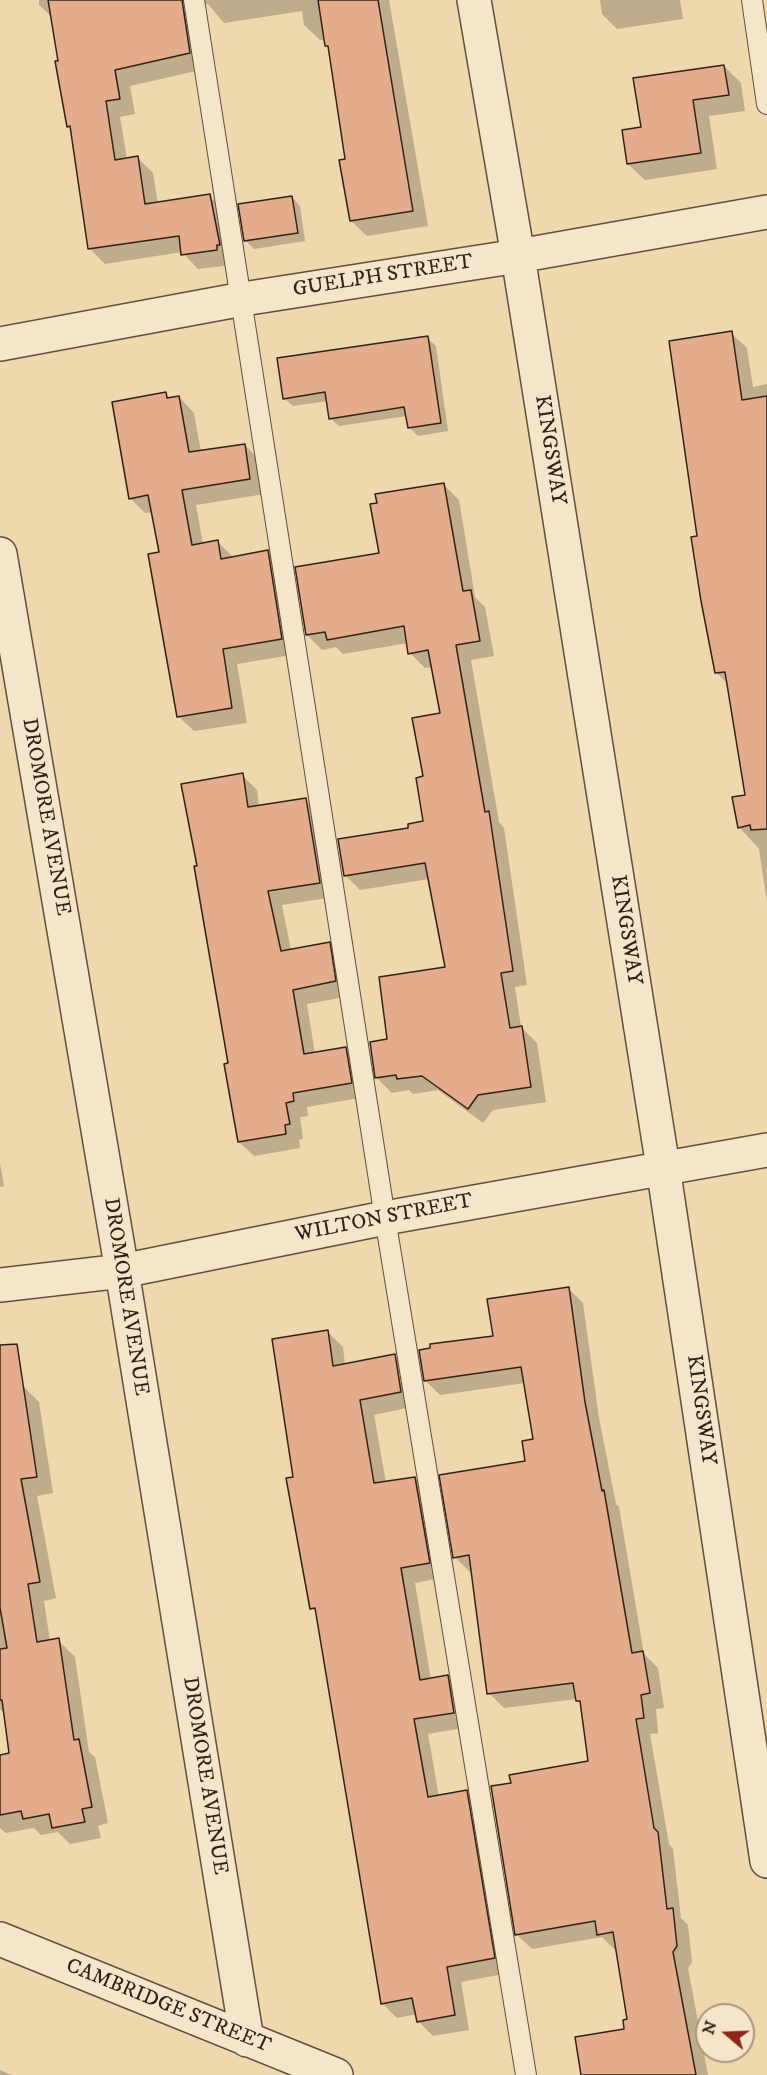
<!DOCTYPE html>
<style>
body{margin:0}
#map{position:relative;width:767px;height:2075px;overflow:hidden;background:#efd7ae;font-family:"IM FELL DW Pica",serif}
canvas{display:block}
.north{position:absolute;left:695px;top:2003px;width:60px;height:60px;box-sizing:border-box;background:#f5e5ca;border:2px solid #a79783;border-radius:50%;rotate:289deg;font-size:16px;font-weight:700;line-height:24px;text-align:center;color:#312218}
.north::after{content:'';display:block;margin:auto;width:21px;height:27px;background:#8f2418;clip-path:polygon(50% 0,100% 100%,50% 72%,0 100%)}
</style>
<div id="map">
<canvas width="767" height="2075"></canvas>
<div class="north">N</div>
</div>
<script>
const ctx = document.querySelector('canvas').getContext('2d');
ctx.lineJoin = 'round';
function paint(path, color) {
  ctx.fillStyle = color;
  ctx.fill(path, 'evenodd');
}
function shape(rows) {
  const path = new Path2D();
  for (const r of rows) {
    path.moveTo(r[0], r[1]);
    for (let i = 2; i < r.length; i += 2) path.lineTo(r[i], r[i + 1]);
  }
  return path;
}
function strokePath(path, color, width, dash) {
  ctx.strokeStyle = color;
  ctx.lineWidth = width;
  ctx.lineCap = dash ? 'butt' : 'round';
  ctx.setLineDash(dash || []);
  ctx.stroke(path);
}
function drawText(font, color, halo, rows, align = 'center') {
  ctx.font = font + ' "IM FELL DW Pica",serif';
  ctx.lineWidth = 4.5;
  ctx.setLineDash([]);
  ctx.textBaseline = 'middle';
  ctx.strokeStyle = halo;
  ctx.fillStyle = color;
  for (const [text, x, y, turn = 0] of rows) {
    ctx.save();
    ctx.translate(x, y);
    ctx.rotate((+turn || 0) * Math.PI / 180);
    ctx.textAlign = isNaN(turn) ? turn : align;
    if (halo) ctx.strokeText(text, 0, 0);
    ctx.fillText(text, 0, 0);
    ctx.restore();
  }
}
const shadow = shape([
 [39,0,389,0,428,226,367,236,351,221,346,160,330,49,325,40,320,40,304,25,302,11,224,23,208,4,201,6,205,69,130,86,135,114,120,117,127,159,138,158,153,173,158,204,209,196,225,211,232,265,198,269,182,252,105,264,89,248,52,17,39,5],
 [600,0,680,0,683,19,617,29,602,14],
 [724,66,741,83,745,111,709,116,717,169,645,180,628,164,642,128],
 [292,197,300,206,305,241,254,249,245,240],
 [731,333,747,348,753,387,767,384,767,903,759,849,739,827,747,797,729,685,716,672],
 [427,338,436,346,448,431,418,436,409,427,407,416,339,426,330,418,328,401,293,406,284,398],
 [166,394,171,399,179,397,194,413,201,452,245,445,260,461,265,494,196,505,203,544,218,542,233,557,268,552,283,568,297,654,237,664,247,723,194,731,178,716,160,553,152,512,145,513,130,498],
 [444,485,459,500,475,597,485,607,494,656,471,660,499,822,504,828,527,985,515,987,521,1027,537,1043,546,1102,493,1110,483,1123,438,1090,413,1094,409,1090,392,1093,377,1078,389,1040,446,968,429,879,360,890,345,875,410,829,425,823,424,777,442,715,432,667,425,668,410,653,408,643,343,654,336,647,322,650,307,635],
 [242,775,257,790,259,807,305,800,320,815,334,897,282,905,291,950,329,943,344,958,350,996,307,1004,315,1054,345,1048,360,1063,365,1097,307,1107,308,1116,300,1117,303,1139,299,1140,300,1148,254,1156,239,1142,230,1065,199,867],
 [0,1163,4,1186,0,1187],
 [568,1288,583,1303,599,1418,616,1504,619,1507,644,1654,658,1668,664,1708,656,1709,658,1733,650,1734,669,1844,673,1849,681,1918,688,1925,692,1962,688,1968,708,2075,583,2075,626,2030,629,2020,617,1949,614,1949,602,1937,532,1949,516,1934,512,1784,590,1762,582,1705,577,1699,504,1708,489,1693,472,1572,470,1572,455,1557,527,1462,535,1440,525,1383,440,1395,425,1380],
 [328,1332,343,1347,345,1365,395,1356,410,1371,416,1406,374,1415,386,1483,415,1478,430,1493,444,1577,415,1583,431,1680,448,1677,463,1692,468,1727,428,1734,439,1797,467,1792,481,1807,509,1973,461,1982,469,2030,433,2036,418,2021,417,2014,397,2018,382,2003,318,1614,312,1608,288,1480,294,1479],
 [22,1385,39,1402,53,1493,37,1496,56,1598,44,1601,50,1641,58,1640,75,1657,89,1752,95,1757,108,1823,98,1826,101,1838,70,1844,58,1832,41,1835,34,1828,6,1833,0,1828,0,1770,11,1754,6,1715,0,1709,0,1388],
 [0,2070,12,2075,0,2075]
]);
const building = shape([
 [48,0,182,0,190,53,115,70,120,99,106,101,115,160,138,156,145,204,210,194,220,245,217,245,217,250,181,255,179,236,88,249,70,126,67,127,55,61,58,61,48,0],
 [318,0,378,0,413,211,350,221,339,160,345,159,328,46,325,46,318,0],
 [724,65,729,95,693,100,701,153,627,164,622,130,641,127,633,78,724,65],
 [292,196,298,233,244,241,238,204,292,196],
 [732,331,742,400,767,396,767,829,751,830,750,825,738,828,732,797,745,795,725,672,715,673,701,601,691,537,697,536,669,341,732,331],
 [428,336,441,423,408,428,404,407,329,419,325,392,283,399,277,358,428,336],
 [166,392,167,398,179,396,189,452,245,444,250,479,182,490,192,545,218,540,221,559,268,550,282,639,223,649,232,708,177,717,148,554,159,552,148,495,129,499,112,402,166,392],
 [444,483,463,591,471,590,480,641,456,645,485,812,489,811,513,971,501,973,510,1028,522,1026,531,1087,478,1095,468,1109,422,1076,397,1079,396,1075,375,1078,370,1042,387,1039,379,977,445,967,425,863,344,876,338,839,408,828,408,824,423,821,416,778,423,776,412,718,440,713,428,650,408,654,404,626,327,640,325,632,306,635,295,567,379,553,370,504,377,503,375,494,444,483],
 [243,773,248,807,306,798,320,883,268,891,281,951,330,942,336,981,293,990,304,1054,346,1047,352,1083,293,1093,294,1101,286,1103,290,1124,285,1125,286,1134,238,1142,224,1064,228,1063,194,866,197,866,181,784,243,773],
 [569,1287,585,1402,602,1491,604,1490,632,1653,643,1651,650,1693,641,1695,644,1718,636,1719,654,1828,658,1832,667,1909,673,1908,677,1946,673,1952,696,2075,581,2075,575,2037,624,2029,623,2020,627,2019,613,1932,597,1935,595,1921,515,1935,491,1786,511,1783,509,1775,588,1761,580,1701,576,1701,573,1683,487,1694,469,1555,453,1558,439,1475,525,1461,522,1441,533,1439,521,1367,424,1381,419,1350,430,1348,430,1344,493,1336,487,1299,569,1287],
 [328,1330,333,1366,395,1354,401,1392,360,1400,374,1483,415,1477,430,1563,401,1568,420,1680,448,1675,454,1713,414,1719,428,1797,467,1790,495,1958,447,1967,455,2015,417,2022,412,1998,381,2004,315,1608,310,1609,286,1478,293,1477,272,1339,328,1330],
 [17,1344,37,1477,21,1479,40,1582,28,1584,37,1642,59,1638,74,1740,79,1739,92,1807,82,1809,85,1822,52,1828,49,1814,23,1819,21,1811,0,1815,0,1755,9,1753,2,1700,0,1700,0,1649,7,1648,0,1608,0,1345,17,1344]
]);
const service = shape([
 [194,0,385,1218,526,2075],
 [752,0,767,104]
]);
const minor = shape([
 [474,0,518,256,663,1167,767,1861],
 [0,344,243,299,518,256,767,212],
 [0,554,122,1271,247,2040],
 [0,1285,122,1271,385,1218,767,1150],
 [0,1939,336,2075]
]);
const streetNames = [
 ["GUELPH STREET",383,277,-9],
 ["KINGSWAY",549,450,81],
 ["DROMORE AVENUE",45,817,80],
 ["KINGSWAY",625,930,81],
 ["WILTON STREET",384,1219,-11],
 ["DROMORE AVENUE",125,1297,81],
 ["KINGSWAY",700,1410,82],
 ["DROMORE AVENUE",204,1776,81],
 ["CAMBRIDGE STREET",168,2007,22]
];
paint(shadow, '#0003');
paint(building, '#e4ab8c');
strokePath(building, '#312218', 1.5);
strokePath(service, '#604f3e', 22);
strokePath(minor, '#604f3e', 36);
strokePath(service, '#f5e5ca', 20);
strokePath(minor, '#f5e5ca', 33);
drawText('21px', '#312218', '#f5e5ca', streetNames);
</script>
